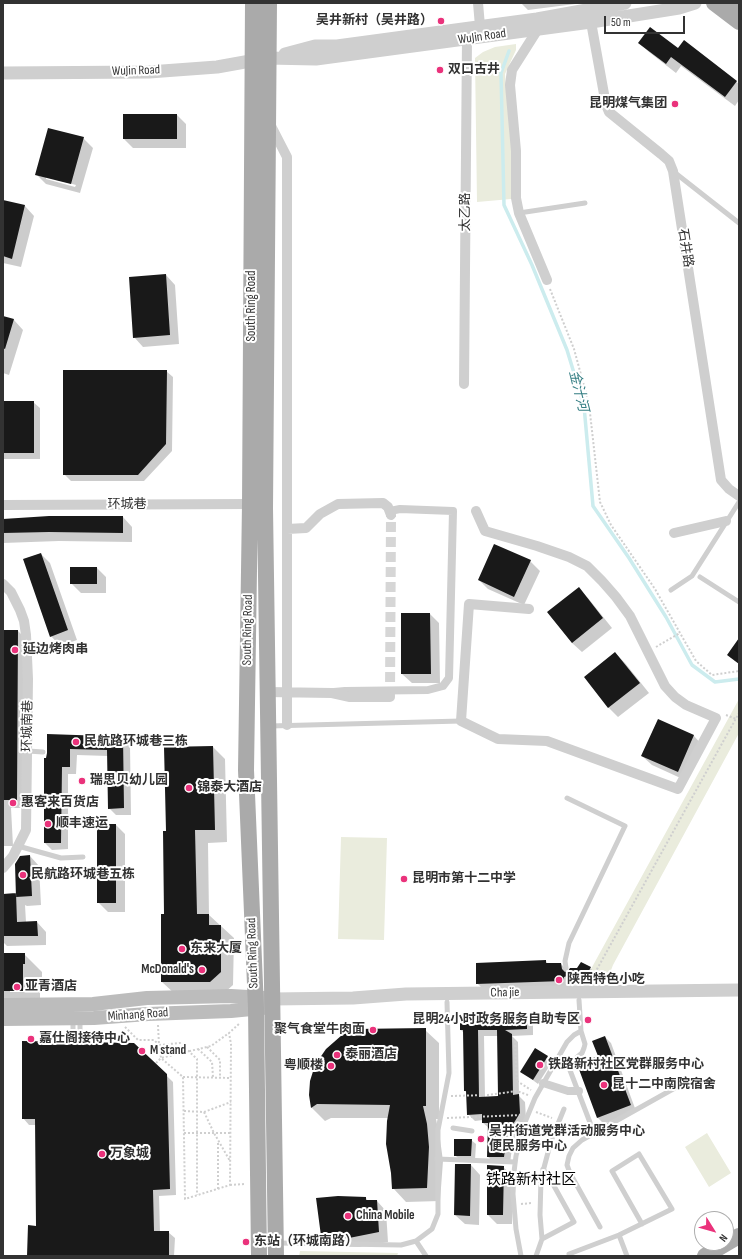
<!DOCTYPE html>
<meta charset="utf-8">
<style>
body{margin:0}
#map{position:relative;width:742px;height:1259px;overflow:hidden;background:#fff;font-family:"Sofia Sans Condensed",sans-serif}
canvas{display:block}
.frame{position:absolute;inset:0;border:4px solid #323232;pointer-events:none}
.north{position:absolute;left:694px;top:1211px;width:40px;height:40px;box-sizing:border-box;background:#fff;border:1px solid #adadad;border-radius:50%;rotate:127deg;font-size:11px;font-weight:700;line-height:16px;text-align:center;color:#323232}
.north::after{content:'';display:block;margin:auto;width:14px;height:18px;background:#ea327b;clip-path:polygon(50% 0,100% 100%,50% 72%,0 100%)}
.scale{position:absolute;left:604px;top:16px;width:81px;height:18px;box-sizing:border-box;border:2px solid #323232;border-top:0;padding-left:5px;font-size:12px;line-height:14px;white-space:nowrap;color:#323232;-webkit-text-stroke:3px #fff;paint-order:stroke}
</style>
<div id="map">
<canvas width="742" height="1259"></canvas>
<div class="frame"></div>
<div class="north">N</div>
<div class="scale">50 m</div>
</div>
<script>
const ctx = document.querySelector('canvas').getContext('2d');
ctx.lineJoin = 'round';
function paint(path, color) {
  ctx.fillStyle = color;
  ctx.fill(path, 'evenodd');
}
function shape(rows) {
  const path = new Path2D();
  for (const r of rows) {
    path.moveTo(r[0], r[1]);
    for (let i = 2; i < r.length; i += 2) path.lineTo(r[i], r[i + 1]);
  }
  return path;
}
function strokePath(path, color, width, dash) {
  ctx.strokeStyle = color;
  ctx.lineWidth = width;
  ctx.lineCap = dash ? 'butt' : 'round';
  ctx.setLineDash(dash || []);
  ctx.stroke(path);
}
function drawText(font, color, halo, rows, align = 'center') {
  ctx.font = font + ' "Sofia Sans Condensed","Noto Sans SC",sans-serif';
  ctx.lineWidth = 4;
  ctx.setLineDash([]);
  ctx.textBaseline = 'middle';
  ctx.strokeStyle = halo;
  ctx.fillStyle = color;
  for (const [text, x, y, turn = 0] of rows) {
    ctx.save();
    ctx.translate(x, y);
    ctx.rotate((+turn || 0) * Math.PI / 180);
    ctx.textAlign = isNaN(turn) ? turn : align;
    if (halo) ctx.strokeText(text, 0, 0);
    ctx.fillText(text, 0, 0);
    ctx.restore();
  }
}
const green = shape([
 [516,44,516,50,505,74,512,152,511,199,477,202,475,58,483,52,495,47],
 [739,699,739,733,613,965,608,978,589,978,591,969],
 [341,837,387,838,384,940,338,939],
 [707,1133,731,1173,709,1187,685,1147],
 [300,1251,398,1253,397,1256,299,1256]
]);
const shadow = shape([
 [521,3,583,3,528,10],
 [684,42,739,84,739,100,735,106,681,66,676,73,649,52,639,43,678,50],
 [177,115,186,124,186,148,133,148,124,139],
 [83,138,93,148,80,193,46,184,37,175],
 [46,177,76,185,75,187,46,179],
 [3,201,25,206,34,216,21,267,3,263],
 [166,275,175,285,179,344,143,347,134,337],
 [3,317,14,320,23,330,9,375,3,373],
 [166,371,173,377,172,451,144,481,71,481,64,474],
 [3,402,33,402,40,408,40,459,3,459],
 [123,517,132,527,132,542,59,541,3,543,3,519],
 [41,554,50,563,77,640,60,646,51,636],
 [530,561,540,571,524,605,488,589,479,580],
 [97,568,106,577,106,593,81,593,71,583],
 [579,589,588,598,612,628,582,652,572,643,548,613],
 [430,614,439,623,440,683,412,683,402,674],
 [3,631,18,631,26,639,26,808,11,808,13,846,3,846],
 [615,653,625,663,649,693,618,717,609,708,585,677],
 [658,720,694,736,703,746,687,781,652,765,642,756],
 [48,735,104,737,106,739,123,738,130,745,131,815,116,815,109,808,108,756,77,755,76,774,68,774,68,849,52,850,45,843],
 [213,747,225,759,227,842,208,843,209,915,234,938,233,985,223,994,175,994,162,982,165,915,167,832],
 [116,825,125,834,125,912,108,912,98,902],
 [30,856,39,866,41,905,27,906,25,905,26,922,37,922,46,932,46,945,7,946,3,942,3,895,17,896],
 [3,954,24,954,42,972,42,981,40,981,40,1008,12,1005,3,997],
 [10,990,28,990,28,992,10,992],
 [546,961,548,964,561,964,569,972,577,969,581,963,590,968,599,977,592,988,581,988,576,984,573,986,486,992,477,983],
 [526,1018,533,1024,533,1035,512,1036,518,1042,519,1096,525,1102,526,1119,513,1141,510,1163,495,1163,488,1157,489,1128,483,1123,483,1120,475,1121,468,1114,467,1093,465,1091,464,1033,461,1030],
 [484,1036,498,1036,499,1097,485,1097],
 [425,1030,439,1043,439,1119,436,1119,440,1139,443,1161,440,1201,406,1202,393,1188,389,1118,331,1118,325,1121,312,1108,310,1089],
 [605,1037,611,1043,636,1111,604,1124,598,1118,579,1065,599,1057],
 [134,1044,173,1082,176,1195,159,1196,160,1232,168,1232,175,1238,174,1256,28,1256,37,1227,36,1125,29,1125,23,1118],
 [536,1049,548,1057,552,1062,538,1084,522,1072],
 [471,1140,476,1144,475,1160,460,1160,455,1155],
 [471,1165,480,1175,479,1225,465,1224,455,1215],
 [503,1167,513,1176,512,1224,497,1224,488,1215],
 [366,1198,368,1201,377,1201,386,1211,388,1242,359,1247,331,1246,322,1236]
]);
const stream = shape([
 [509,51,501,73,504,205,532,265,567,350,584,406,593,506,629,558,666,617,692,665,715,682,739,679]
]);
const building = shape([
 [650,27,678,48,684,40,737,81,725,97,671,57,666,64,638,43],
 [123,114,177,114,177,139,123,139],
 [48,128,84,137,71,184,35,175],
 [3,200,25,205,12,259,3,256],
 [166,274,170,335,133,338,129,277],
 [3,316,14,319,5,349,3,348],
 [63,370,167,370,166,444,138,475,63,475],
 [3,401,34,401,34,453,3,453],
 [49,516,123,516,123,533,49,532,3,533,3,519],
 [494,544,531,560,514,597,478,580],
 [41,553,68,630,50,637,23,559],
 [70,567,97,567,97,584,70,584],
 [579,587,603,618,572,643,547,612],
 [401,613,430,613,431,674,401,674],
 [3,630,18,630,17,800,3,800],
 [739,638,739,664,727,655],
 [615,652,640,683,608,708,584,677],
 [658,719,694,735,678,772,641,756],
 [47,734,105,736,105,738,123,737,124,808,108,809,107,750,70,749,70,767,62,767,61,843,44,843,44,758,46,758,47,753],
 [213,746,215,830,195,830,197,914,209,914,209,925,221,925,221,972,210,982,161,982,161,914,164,914,163,831,166,831,164,747],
 [97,824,116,824,116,903,97,903],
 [30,855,32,896,16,897,15,864,20,856],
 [16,893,17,922,37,921,38,936,3,936,3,894],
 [3,953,25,953,25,964,23,964,23,991,3,991],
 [546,960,546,963,561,963,562,969,565,972,568,971,570,968,577,968,581,962,591,967,584,980,571,980,570,977,567,976,564,977,563,981,476,984,476,963],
 [527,1017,527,1029,505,1030,512,1034,513,1095,519,1094,520,1113,507,1134,504,1157,487,1157,488,1123,482,1123,482,1114,467,1115,466,1091,464,1091,463,1030,460,1030,460,1018],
 [478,1030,497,1030,498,1096,479,1097],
 [426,1028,426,1106,423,1106,427,1124,429,1147,427,1188,392,1189,391,1173,386,1144,387,1121,390,1105,317,1104,311,1108,309,1095,310,1081,315,1065,326,1049,342,1035,355,1029],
 [605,1036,631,1105,597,1118,577,1064,598,1056,592,1041],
 [22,1041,134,1043,167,1074,170,1189,153,1190,154,1231,169,1231,169,1256,27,1256,28,1225,36,1226,35,1119,22,1119],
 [535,1048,548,1056,533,1080,520,1072],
 [454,1139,472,1139,471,1156,454,1156],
 [455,1164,471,1164,470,1216,454,1215],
 [487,1165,504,1166,503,1215,487,1215],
 [338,1196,366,1197,366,1200,377,1200,379,1232,349,1238,321,1236,316,1198]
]);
const minorTunnel = shape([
 [390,697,391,515]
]);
const path = shape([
 [550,289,574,349,589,404,600,502,611,525,655,589,696,661,712,675,739,671],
 [656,647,680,633],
 [726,715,736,719],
 [591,980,739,713],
 [158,1025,159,1045,180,1043,197,1059,197,1195],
 [125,1027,138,1040,154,1040,159,1045,161,1058,183,1077,185,1199,230,1185,231,1044,229,1033],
 [515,1041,517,1081,531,1090],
 [207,1047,220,1060,220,1078],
 [198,1049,212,1062,213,1077],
 [156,1063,161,1058,211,1046,229,1033,240,1023],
 [183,1077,231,1078],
 [451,1096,488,1095,517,1091,528,1095],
 [184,1111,204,1112,231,1102],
 [204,1112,214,1133,230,1161],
 [536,1112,552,1118],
 [447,1118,521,1115],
 [184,1133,231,1133],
 [522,1178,533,1178],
 [230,1185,245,1184],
 [218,1189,218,1141],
 [521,1204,532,1203]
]);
const service = shape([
 [674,172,739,223],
 [519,213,585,203],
 [700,577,739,602],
 [671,590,692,576,739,502],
 [270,726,461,721],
 [28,751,43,752],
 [18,846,61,858,83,857],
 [566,968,565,961,569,943,625,826,567,798],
 [567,980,569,991],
 [73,1019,73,1037],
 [80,1019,80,1038],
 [581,1031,585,1044,584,1048,582,1053,568,1065,594,1133],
 [453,1128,472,1131],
 [511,1135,521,1137],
 [437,1159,515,1162],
 [600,1227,570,1173,567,1165,569,1156,573,1148,582,1140,691,1079],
 [619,1235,627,1256],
 [542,1239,574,1222,549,1177,543,1169],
 [416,1241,426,1256],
 [279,1243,401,1245,416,1241,432,1229,438,1214,438,1130,449,1073,447,1002],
 [569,1254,619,1235,672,1209,639,1154,612,1171,642,1224],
 [521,1256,516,1229,513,1194,514,1172,516,1156,523,1127,535,1098,567,1042,574,1035,581,1031,579,1000],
 [536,1256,542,1239,540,1215,541,1179,551,1141,564,1109]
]);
const pedestrian = shape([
 [334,692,345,691,428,690,443,686,449,678,453,511,400,509,390,511],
 [543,1083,568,1091,579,1091]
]);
const minor = shape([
 [478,3,480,26],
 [591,22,606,105,609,112,661,154,669,161,673,171,721,480,729,489,739,496],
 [538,29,512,70,510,85,516,151,516,198,519,213,547,280],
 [270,124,287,157,287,725],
 [464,384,467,39],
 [3,505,250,504],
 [476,511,485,531,537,546,569,557,587,566,602,581,616,597,630,616,665,686,675,697,686,705,716,718,678,789,547,741,498,739,461,721,469,604,529,609],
 [287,529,306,528,320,514,338,504,383,503,388,507,391,515],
 [674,533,726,521],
 [3,584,11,592,20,610,24,621,26,635,28,679,26,830,13,856,3,868],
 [267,692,332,693,350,697,390,697]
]);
const tertiary = shape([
 [285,54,315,46,337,46,537,19,625,3],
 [3,73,149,72,217,67,267,58,316,59,591,22,679,8,695,3],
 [272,999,353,998,406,994,739,990]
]);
const secondary = shape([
 [3,1005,93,1004,147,998,231,996,265,998],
 [3,1019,94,1018,148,1014,231,1011,272,1007]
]);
const primary = shape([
 [253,3,250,504,246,770,256,1008,259,1256],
 [269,3,265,508,276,1256],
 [714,3,739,22],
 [734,3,739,7],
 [705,1256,739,1236]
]);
const markers = [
 [441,21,4,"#ea327b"],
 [440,70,4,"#ea327b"],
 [675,104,4,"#ea327b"],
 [15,650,4,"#ea327b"],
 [76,742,4,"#ea327b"],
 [82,781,4,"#ea327b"],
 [189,788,4,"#ea327b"],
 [13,803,4,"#ea327b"],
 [48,824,4,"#ea327b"],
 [23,875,4,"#ea327b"],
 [404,879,4,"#ea327b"],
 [182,949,4,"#ea327b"],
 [202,970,4,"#ea327b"],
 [559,980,4,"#ea327b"],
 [17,987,4,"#ea327b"],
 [588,1020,4,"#ea327b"],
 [373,1030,4,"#ea327b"],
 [31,1039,4,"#ea327b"],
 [142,1051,4,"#ea327b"],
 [337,1055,4,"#ea327b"],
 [540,1065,4,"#ea327b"],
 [331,1066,4,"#ea327b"],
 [604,1085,4,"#ea327b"],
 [481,1139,4,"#ea327b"],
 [102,1154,4,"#ea327b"],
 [348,1216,4,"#ea327b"],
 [246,1242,4,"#ea327b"]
];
const poiNames = [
 ["吴井新村（吴井路）",433,21,"right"],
 ["双口古井",448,70],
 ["昆明煤气集团",667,104,"right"],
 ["延边烤肉串",23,650],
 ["民航路环城巷三栋",84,742],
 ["瑞思贝幼儿园",90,781],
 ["锦泰大酒店",197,788],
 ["惠客来百货店",21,803],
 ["顺丰速运",56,824],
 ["民航路环城巷五栋",31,875],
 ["昆明市第十二中学",412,879],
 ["东来大厦",190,949],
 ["McDonald's",194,970,"right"],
 ["陕西特色小吃",567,980],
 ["亚青酒店",25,987],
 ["昆明24小时政务服务自助专区",580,1020,"right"],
 ["聚气食堂牛肉面",365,1030,"right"],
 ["嘉仕阁接待中心",39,1039],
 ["M stand",150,1051],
 ["泰丽酒店",345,1055],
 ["铁路新村社区党群服务中心",548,1065],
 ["粤顺楼",323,1066,"right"],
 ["昆十二中南院宿舍",612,1085],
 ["吴井街道党群活动服务中心",489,1132],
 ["便民服务中心",489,1147],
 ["万象城",110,1154],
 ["China Mobile",356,1216],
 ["东站（环城南路）",254,1242]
];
const streetNames = [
 ["WuJin Road",482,37,-8],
 ["WuJin Road",136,71,-2],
 ["太乙路",466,212,-90],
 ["石井路",685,248,81],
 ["South Ring Road",252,306,-90],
 ["环城巷",127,505],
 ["South Ring Road",248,630,-89],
 ["环城南巷",28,726,-89],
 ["South Ring Road",253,953,-92],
 ["Cha jie",505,993,-1],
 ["Minhang Road",138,1015,-4]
];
const waterNames = [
 ["金汁河",578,391,76]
];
const quarterNames = [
 ["铁路新村社区",531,1180]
];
paint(green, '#eaecdd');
paint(shadow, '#0003');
strokePath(stream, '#ccecee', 3.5);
paint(building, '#191919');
strokePath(minorTunnel, '#d6d6d6', 10, [10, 5]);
strokePath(path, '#cfcfcf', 2, [2, 2]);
strokePath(service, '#cfcfcf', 5);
strokePath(pedestrian, '#cfcfcf', 8);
strokePath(minor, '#cfcfcf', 10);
strokePath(tertiary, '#cfcfcf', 13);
strokePath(secondary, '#bcbcbc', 14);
strokePath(primary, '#aaa', 16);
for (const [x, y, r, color] of markers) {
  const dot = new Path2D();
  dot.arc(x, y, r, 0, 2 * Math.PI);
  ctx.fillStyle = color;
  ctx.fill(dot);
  strokePath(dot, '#fff', 1.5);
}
drawText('bold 13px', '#323232', '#fff', poiNames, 'left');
drawText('13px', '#323232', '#fff', streetNames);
drawText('italic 14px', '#367f84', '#fff', waterNames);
drawText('15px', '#000', '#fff', quarterNames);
</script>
